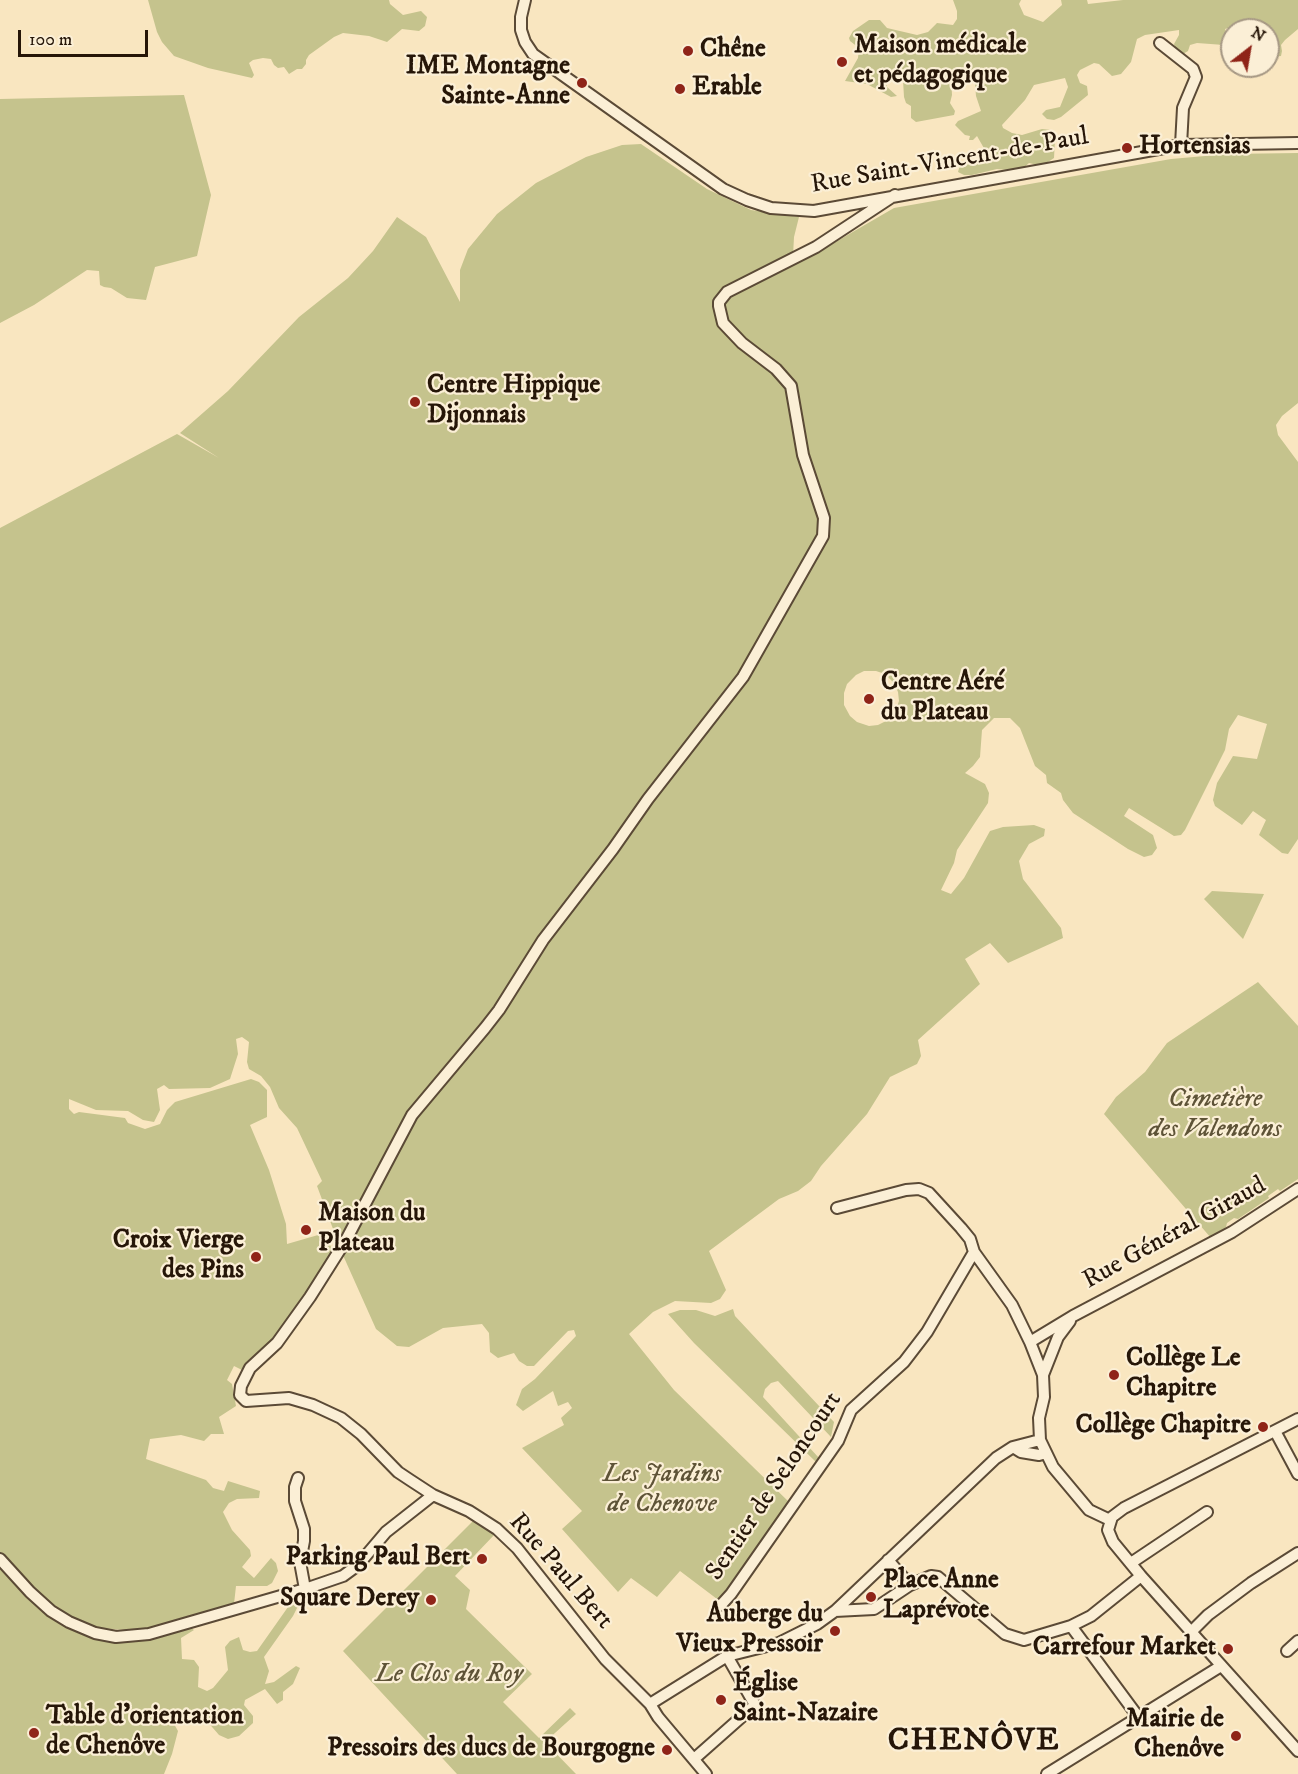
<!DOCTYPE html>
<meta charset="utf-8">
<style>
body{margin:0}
#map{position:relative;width:1298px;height:1774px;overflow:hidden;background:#f9e6c0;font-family:"IM FELL DW Pica",serif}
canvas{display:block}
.north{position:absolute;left:1220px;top:18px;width:60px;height:60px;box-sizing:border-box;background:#fbefd6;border:2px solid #a69884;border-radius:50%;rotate:31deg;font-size:16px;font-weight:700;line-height:24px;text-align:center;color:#261608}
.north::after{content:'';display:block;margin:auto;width:21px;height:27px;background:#8f2418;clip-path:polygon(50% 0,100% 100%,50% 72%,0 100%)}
.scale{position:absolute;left:18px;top:30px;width:130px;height:27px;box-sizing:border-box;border:3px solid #261608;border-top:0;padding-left:8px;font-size:18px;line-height:21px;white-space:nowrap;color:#261608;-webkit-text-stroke:4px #fbefd6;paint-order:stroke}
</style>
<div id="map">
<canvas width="1298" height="1774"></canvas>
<div class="north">N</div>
<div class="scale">100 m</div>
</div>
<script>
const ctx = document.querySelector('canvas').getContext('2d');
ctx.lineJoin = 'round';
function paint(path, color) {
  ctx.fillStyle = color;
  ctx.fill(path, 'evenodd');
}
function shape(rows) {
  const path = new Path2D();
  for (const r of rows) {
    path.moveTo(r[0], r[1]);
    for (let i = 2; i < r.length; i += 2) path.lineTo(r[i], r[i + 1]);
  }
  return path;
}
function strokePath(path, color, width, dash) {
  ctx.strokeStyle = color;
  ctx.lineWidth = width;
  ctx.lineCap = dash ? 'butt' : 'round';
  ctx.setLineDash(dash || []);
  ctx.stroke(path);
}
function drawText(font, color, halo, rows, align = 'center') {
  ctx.font = font + ' "IM FELL DW Pica",serif';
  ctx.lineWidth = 4.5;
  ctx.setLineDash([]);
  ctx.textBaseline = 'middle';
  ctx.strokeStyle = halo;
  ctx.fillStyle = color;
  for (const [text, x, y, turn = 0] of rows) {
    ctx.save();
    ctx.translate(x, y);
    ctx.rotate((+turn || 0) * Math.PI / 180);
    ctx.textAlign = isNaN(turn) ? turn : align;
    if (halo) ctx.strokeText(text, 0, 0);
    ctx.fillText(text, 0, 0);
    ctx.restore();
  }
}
const green = shape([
 [148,0,389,0,390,4,403,15,421,11,427,17,425,26,419,31,402,29,387,42,369,36,343,33,334,37,309,55,306,60,306,64,302,69,297,69,289,74,284,67,278,68,274,65,271,59,263,58,253,60,249,63,254,75,252,78,208,68,174,56,162,42,157,32],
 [953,0,1021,0,1019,4,1024,15,1043,22,1062,5,1061,0,1087,0,1088,4,1123,0,1298,0,1298,29,1285,40,1281,45,1282,51,1281,56,1274,57,1268,51,1268,30,1236,30,1228,28,1225,29,1228,39,1224,45,1197,43,1190,45,1188,51,1183,54,1176,50,1174,44,1179,35,1179,30,1145,35,1137,39,1131,62,1121,74,1112,76,1099,64,1094,63,1080,70,1077,75,1080,83,1087,86,1088,95,1061,117,1054,120,1047,119,1042,114,1046,110,1060,107,1068,87,1065,78,1034,85,1025,100,1002,125,1003,128,1012,133,1022,135,1042,129,1051,130,1055,139,1054,158,1042,166,1029,163,1020,171,997,169,972,175,964,175,958,172,960,165,984,161,985,150,977,136,973,140,969,140,970,136,965,135,955,125,958,121,981,111,976,96,975,83,963,80,957,75,951,78,952,95,950,103,955,111,954,115,916,122,911,118,911,106,906,103,904,97,903,80,899,74,889,70,882,71,887,87,897,96,891,97,867,84,845,81,858,58,859,48,850,41,849,38,853,31,869,20,880,20,887,28,917,35,928,32,937,23,953,25,957,19,957,11],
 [184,95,211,195,197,256,155,267,146,300,127,298,111,288,104,287,100,285,99,271,87,270,34,305,0,323,0,99],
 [641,144,707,189,751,210,799,217,794,237,793,256,811,250,820,251,894,208,1171,159,1228,154,1298,153,1298,403,1282,416,1276,425,1278,435,1298,462,1298,839,1288,854,1282,853,1259,835,1266,820,1253,811,1242,825,1215,806,1213,800,1217,783,1233,756,1257,759,1267,724,1238,715,1229,729,1225,750,1185,830,1181,835,1174,836,1129,808,1124,816,1153,835,1157,848,1152,855,1144,857,1128,849,1073,813,1063,800,1061,793,1047,783,1046,775,1035,766,1020,728,1010,718,994,718,982,730,980,757,973,766,965,773,985,784,989,793,988,803,957,850,954,863,941,890,951,894,964,878,990,831,1003,827,1034,825,1045,829,1044,836,1029,844,1019,861,1023,879,1061,928,1063,938,1008,963,990,943,965,959,980,984,918,1040,921,1056,917,1064,890,1077,867,1114,821,1166,811,1181,798,1191,779,1199,709,1251,726,1290,720,1299,711,1303,675,1301,653,1312,629,1334,674,1390,789,1502,721,1602,680,1571,657,1597,631,1578,618,1592,562,1529,582,1511,522,1448,564,1425,561,1418,572,1408,568,1402,558,1406,553,1391,523,1411,516,1405,522,1389,535,1379,576,1336,574,1330,568,1331,534,1366,527,1366,519,1361,514,1353,498,1358,490,1352,489,1333,482,1324,443,1328,409,1347,397,1346,376,1329,342,1253,317,1186,322,1181,297,1128,279,1108,270,1087,261,1076,249,1069,247,1062,249,1042,242,1037,236,1039,238,1054,230,1079,210,1088,169,1089,164,1085,157,1089,160,1110,154,1122,143,1120,128,1111,96,1110,69,1099,69,1109,74,1114,79,1112,125,1118,128,1123,145,1129,160,1124,167,1110,175,1102,251,1079,259,1082,267,1090,267,1117,250,1125,269,1170,286,1224,287,1244,325,1233,331,1247,331,1253,289,1322,242,1370,234,1366,227,1380,232,1384,236,1406,219,1417,224,1434,211,1434,204,1441,181,1435,150,1439,146,1459,206,1480,213,1488,224,1491,228,1481,260,1491,259,1498,237,1499,229,1503,223,1512,232,1530,250,1550,251,1556,242,1567,254,1578,271,1558,276,1563,278,1571,272,1583,267,1586,236,1586,234,1604,139,1631,99,1628,57,1610,27,1582,0,1552,0,528,177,434,219,458,180,433,228,391,299,317,348,278,373,251,397,217,426,237,460,302,460,270,468,249,497,214,536,183,586,157,622,145],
 [864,671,876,671,885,674,894,683,898,692,899,701,895,712,886,721,878,725,869,726,857,722,850,716,844,705,844,693,847,684,856,675],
 [1212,891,1264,894,1243,939,1204,899],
 [1258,982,1298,1026,1298,1179,1280,1191,1278,1189,1268,1196,1269,1198,1238,1219,1234,1218,1227,1223,1226,1227,1211,1238,1104,1114,1116,1097,1145,1072,1167,1043],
 [733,1309,735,1316,834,1422,831,1437,778,1381,771,1383,765,1389,763,1397,819,1458,816,1462,694,1343,668,1314,680,1310,696,1310,715,1316],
 [473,1521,495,1534,455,1576,470,1590,466,1609,532,1674,503,1702,539,1738,570,1708,576,1714,545,1742,576,1774,457,1774,343,1651],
 [0,1567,52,1617,98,1638,190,1627,194,1630,181,1638,182,1659,194,1660,199,1667,198,1687,207,1691,213,1688,228,1670,225,1647,230,1641,239,1637,243,1650,250,1652,257,1651,288,1607,297,1601,298,1606,293,1616,264,1657,269,1671,265,1684,274,1682,296,1666,300,1668,293,1684,283,1692,283,1700,277,1704,265,1689,245,1700,244,1705,253,1716,253,1723,239,1736,228,1739,219,1735,200,1713,186,1710,176,1717,174,1724,178,1731,172,1754,164,1774,0,1774]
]);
const minor = shape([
 [525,0,521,17,521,30,525,42,533,54,723,189,747,200,771,208,814,211,1181,145,1298,143],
 [1160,43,1193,69,1196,77,1183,108,1181,145],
 [837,1208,906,1190,919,1189,929,1193,961,1228,970,1239,974,1252,1012,1305,1030,1342,1043,1375],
 [1070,1321,1058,1337,1043,1375,1044,1397,1039,1418,1040,1440,1053,1467,1089,1510,1110,1520],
 [1030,1342,1073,1316,1232,1232,1298,1189],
 [1298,1419,1124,1508,1112,1517,1108,1530,1113,1542,1141,1576,1298,1751],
 [1275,1431,1298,1474],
 [1013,1447,1021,1452,1039,1455,1046,1453],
 [298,1478,295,1487,295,1501,304,1529,304,1541,300,1562,305,1589],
 [0,1559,30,1592,51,1611,69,1622,95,1633,116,1637,149,1634,305,1589,343,1576,358,1565,386,1532,433,1495],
 [888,1560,910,1585],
 [1131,1563,1207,1512],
 [721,1605,731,1594,838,1441,851,1410,904,1362,927,1332,974,1252],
 [835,1611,874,1609,910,1585,931,1576,938,1577,1005,1634,1024,1640,1071,1626,1091,1616,1141,1576],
 [1071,1626,1139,1718],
 [1191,1632,1208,1615,1251,1583,1298,1553],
 [1287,1651,1298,1641],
 [650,1704,727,1656,779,1643,817,1624,835,1611,996,1458,1013,1447,1040,1440],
 [694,1759,755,1705,727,1656],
 [706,1774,658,1717,650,1704,605,1659,517,1548,497,1529,469,1511,433,1495,410,1480,398,1472,361,1434,341,1418,313,1405,289,1398,246,1401,240,1395,241,1386,250,1368,277,1343,310,1297,346,1240,412,1115,485,1028,499,1010,543,940,613,849,648,799,743,677,823,536,824,518,803,455,791,386,776,369,742,343,723,323,719,306,719,302,727,292,816,247,895,195],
 [1047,1774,1221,1666]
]);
const markers = [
 [688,51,6,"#8f2418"],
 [842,62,6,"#8f2418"],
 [582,83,6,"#8f2418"],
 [680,89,6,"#8f2418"],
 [1127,148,6,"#8f2418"],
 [415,402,6,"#8f2418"],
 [869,699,6,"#8f2418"],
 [306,1230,6,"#8f2418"],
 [256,1257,6,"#8f2418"],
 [1114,1375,6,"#8f2418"],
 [1263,1427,6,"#8f2418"],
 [482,1559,6,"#8f2418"],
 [871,1597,6,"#8f2418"],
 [431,1600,6,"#8f2418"],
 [835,1631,6,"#8f2418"],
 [1228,1649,6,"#8f2418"],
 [721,1700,6,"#8f2418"],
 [34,1733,6,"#8f2418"],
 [1236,1736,6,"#8f2418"],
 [667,1750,6,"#8f2418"]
];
const poiNames = [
 ["Maison médicale",854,47],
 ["et pédagogique",854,77],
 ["Chêne",700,51],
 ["IME Montagne",570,68,"right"],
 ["Sainte-Anne",570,98,"right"],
 ["Erable",692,89],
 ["Hortensias",1139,148],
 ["Centre Hippique",427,387],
 ["Dijonnais",427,417],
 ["Centre Aéré",881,684],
 ["du Plateau",881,714],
 ["Maison du",318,1215],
 ["Plateau",318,1245],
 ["Croix Vierge",244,1242,"right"],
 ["des Pins",244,1272,"right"],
 ["Collège Le",1126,1360],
 ["Chapitre",1126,1390],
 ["Collège Chapitre",1251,1427,"right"],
 ["Parking Paul Bert",470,1559,"right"],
 ["Place Anne",883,1582],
 ["Laprévote",883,1612],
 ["Square Derey",419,1600,"right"],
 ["Auberge du",823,1616,"right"],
 ["Vieux Pressoir",823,1646,"right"],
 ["Carrefour Market",1216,1649,"right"],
 ["Église",733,1685],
 ["Saint-Nazaire",733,1715],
 ["Table d'orientation",46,1718],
 ["de Chenôve",46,1748],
 ["Mairie de",1224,1721,"right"],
 ["Chenôve",1224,1751,"right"],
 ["Pressoirs des ducs de Bourgogne",655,1750,"right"]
];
const streetNames = [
 ["Rue Saint-Vincent-de-Paul",950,162,-10],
 ["Rue Général Giraud",1175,1234,-29],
 ["Sentier de Seloncourt",775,1487,-56],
 ["Rue Paul Bert",560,1572,49]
];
const parkNames = [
 ["Cimetière",1215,1101],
 ["des Valendons",1215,1131],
 ["Les Jardins",662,1476],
 ["de Chenove",662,1506],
 ["Le Clos du Roy",449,1676]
];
const districtNames = [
 ["CHENÔVE",974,1742]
];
paint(green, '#c5c38d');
strokePath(minor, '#5b4a36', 14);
strokePath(minor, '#fbefd6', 10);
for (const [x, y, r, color] of markers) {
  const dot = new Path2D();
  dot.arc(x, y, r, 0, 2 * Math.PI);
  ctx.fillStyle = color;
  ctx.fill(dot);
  strokePath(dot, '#fbefd6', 2);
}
drawText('bold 26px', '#261608', '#fbefd6', poiNames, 'left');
drawText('26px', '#261608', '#fbefd6', streetNames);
drawText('italic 26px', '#5e5337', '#fbefd6', parkNames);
ctx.letterSpacing = '1.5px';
drawText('bold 32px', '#261608', '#fbefd6', districtNames);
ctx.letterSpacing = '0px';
</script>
